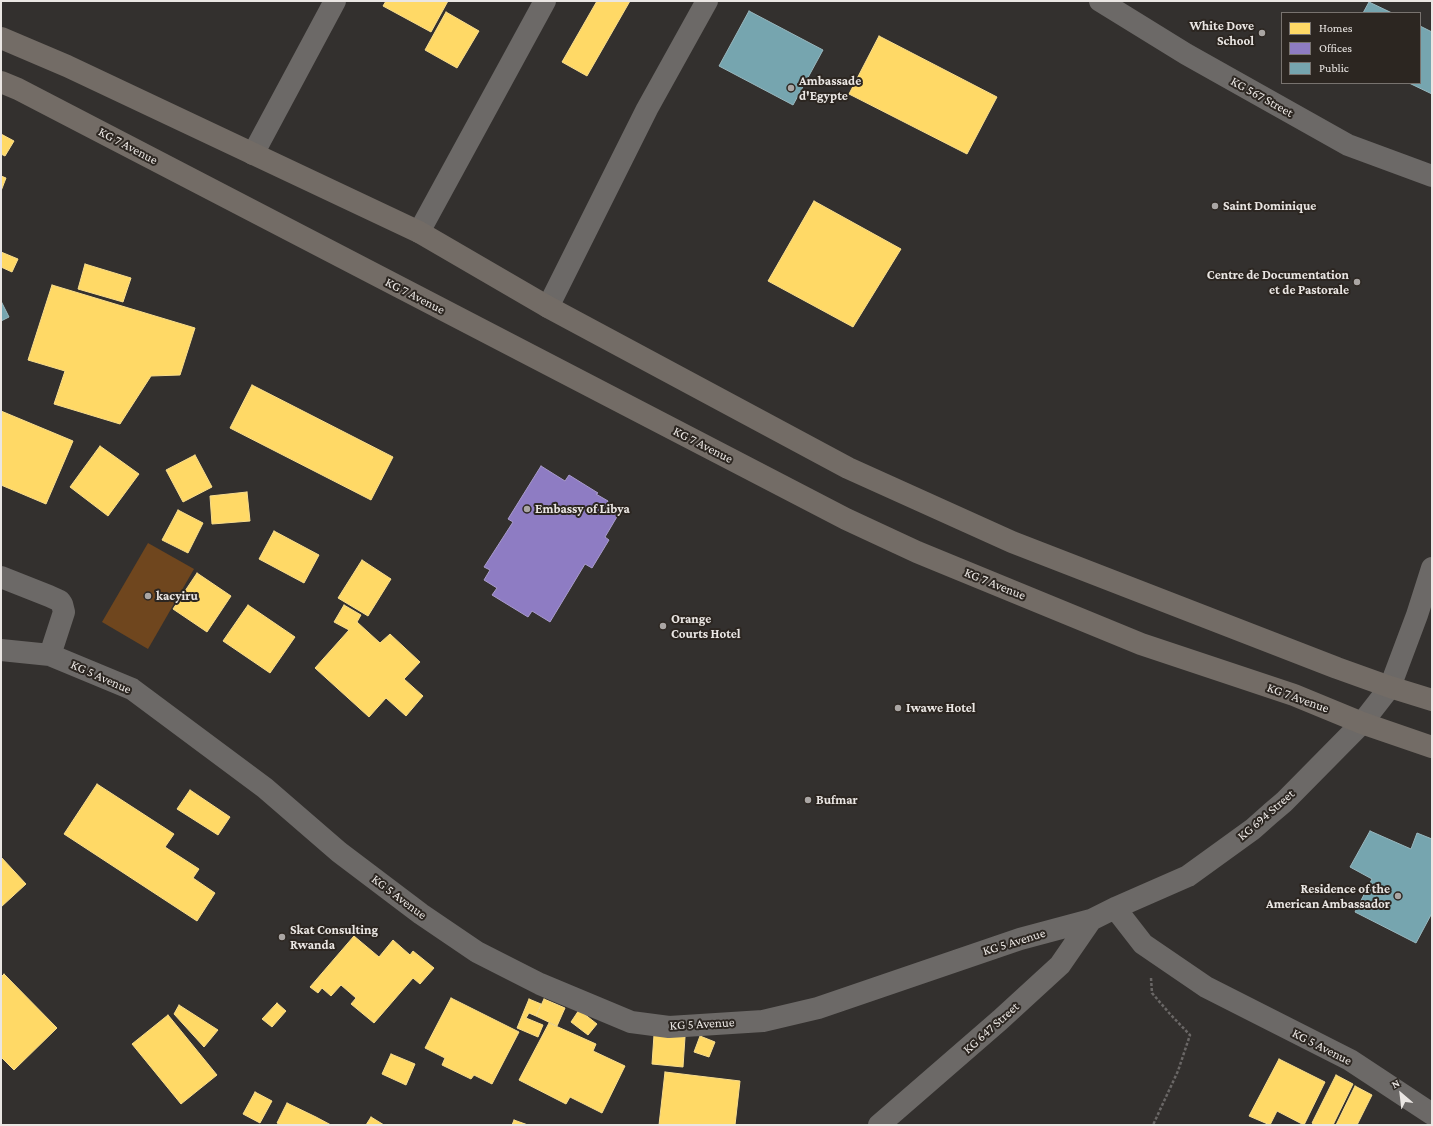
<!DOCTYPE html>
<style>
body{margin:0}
#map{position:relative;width:1433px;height:1126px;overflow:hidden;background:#33302e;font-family:"Crimson Pro",serif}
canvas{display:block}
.frame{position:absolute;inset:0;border:2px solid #eae6e3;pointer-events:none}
.legend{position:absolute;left:1281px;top:12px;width:140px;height:72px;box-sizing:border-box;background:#2c2621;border:1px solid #78736f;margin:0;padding:5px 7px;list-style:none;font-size:12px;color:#eae6e3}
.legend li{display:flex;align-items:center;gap:8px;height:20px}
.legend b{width:20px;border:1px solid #78736f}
.north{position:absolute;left:1381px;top:1074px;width:40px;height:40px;-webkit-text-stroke:3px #2c2621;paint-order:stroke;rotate:332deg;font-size:11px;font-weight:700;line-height:16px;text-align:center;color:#eae6e3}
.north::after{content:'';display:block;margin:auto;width:14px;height:18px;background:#eae6e3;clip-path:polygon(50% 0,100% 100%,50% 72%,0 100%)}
</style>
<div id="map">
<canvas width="1433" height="1126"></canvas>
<div class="frame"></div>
<ul class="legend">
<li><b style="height:11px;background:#ffd966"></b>Homes</li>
<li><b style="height:11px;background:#8e7cc3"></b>Offices</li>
<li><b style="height:11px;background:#76a5af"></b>Public</li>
</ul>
<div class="north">N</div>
</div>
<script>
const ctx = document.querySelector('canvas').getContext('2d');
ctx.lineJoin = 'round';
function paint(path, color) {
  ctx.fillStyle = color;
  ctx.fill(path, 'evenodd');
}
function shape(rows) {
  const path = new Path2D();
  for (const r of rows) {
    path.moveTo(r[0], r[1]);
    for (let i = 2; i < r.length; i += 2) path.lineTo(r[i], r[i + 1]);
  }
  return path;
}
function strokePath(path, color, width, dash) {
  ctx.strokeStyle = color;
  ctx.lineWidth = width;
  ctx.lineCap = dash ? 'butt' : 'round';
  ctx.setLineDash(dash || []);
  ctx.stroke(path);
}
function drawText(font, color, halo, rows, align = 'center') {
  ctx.font = font + ' "Crimson Pro",serif';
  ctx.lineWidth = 4;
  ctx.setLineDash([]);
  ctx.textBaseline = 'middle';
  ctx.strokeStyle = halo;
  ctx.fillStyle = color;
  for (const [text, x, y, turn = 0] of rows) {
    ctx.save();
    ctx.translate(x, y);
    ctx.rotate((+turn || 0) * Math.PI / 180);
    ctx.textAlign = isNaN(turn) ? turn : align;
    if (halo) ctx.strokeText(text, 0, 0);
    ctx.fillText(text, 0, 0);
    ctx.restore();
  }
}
const green = shape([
 [148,543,194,569,148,649,102,622]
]);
const homes = shape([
 [386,1,448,1,431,32,383,6,386,1],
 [597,1,630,1,587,76,562,62,597,1],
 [446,12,479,31,457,68,425,50,446,12],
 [879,36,997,97,967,154,849,94,879,36],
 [1,134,14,141,5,156,1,154,1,134],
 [1,176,6,178,1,191,1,176],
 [814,201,901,249,853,327,768,281,814,201],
 [1,252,18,259,12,272,1,267,1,252],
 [85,264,131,278,123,302,78,289,85,264],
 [52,285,195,328,180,375,151,376,120,424,54,404,65,371,28,360,52,285],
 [252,385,393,457,371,500,230,428,252,385],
 [1,411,73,441,46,504,1,485,1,411],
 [100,446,139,474,108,516,70,487,100,446],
 [195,455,212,487,183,502,166,470,195,455],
 [247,492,250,521,212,524,210,496,247,492],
 [178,510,203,523,188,553,162,540,178,510],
 [274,531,319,555,304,583,259,559,274,531],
 [362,560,391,579,368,616,338,598,362,560],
 [197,573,231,596,207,632,173,609,197,573],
 [248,605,295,637,270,673,223,641,248,605],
 [344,605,361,615,357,622,380,643,390,634,420,662,404,679,423,696,406,716,386,698,369,717,315,668,349,630,334,622,344,605],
 [97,784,174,834,165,847,199,869,193,878,215,893,197,921,64,834,97,784],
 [190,790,230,817,218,835,177,809,190,790],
 [1,857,26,884,1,907,1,857],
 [354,936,379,957,393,940,410,955,413,951,434,968,420,984,413,978,374,1023,351,1004,356,998,341,985,331,996,322,988,318,993,310,987,354,936],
 [4,974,57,1028,14,1070,1,1057,1,977,4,974],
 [451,998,519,1032,492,1084,474,1075,471,1079,442,1065,445,1058,425,1048,451,998],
 [529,999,541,1004,536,1016,529,1013,526,1018,543,1025,538,1037,517,1028,529,999],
 [544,999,565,1008,557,1026,536,1016,544,999],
 [277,1003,286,1011,272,1027,262,1019,277,1003],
 [179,1005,218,1030,204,1047,174,1014,179,1005],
 [579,1010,597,1024,588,1035,571,1022,579,1010],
 [168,1015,217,1075,181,1104,132,1044,168,1015],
 [549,1023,596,1044,593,1051,625,1066,602,1113,570,1097,566,1104,519,1080,549,1023],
 [654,1035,685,1037,683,1067,652,1064,654,1035],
 [700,1036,715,1042,709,1057,694,1052,700,1036],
 [391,1054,415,1064,406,1085,382,1074,391,1054],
 [1279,1059,1325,1082,1304,1125,1277,1111,1270,1125,1249,1116,1279,1059],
 [665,1072,740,1081,735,1125,659,1125,665,1072],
 [1336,1075,1353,1084,1333,1125,1315,1125,1312,1123,1336,1075],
 [1355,1086,1372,1095,1357,1125,1336,1125,1355,1086],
 [255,1092,272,1101,260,1123,243,1114,255,1092],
 [287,1103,316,1117,331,1125,281,1125,277,1123,287,1103],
 [371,1117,384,1125,366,1125,371,1117],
 [514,1120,528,1125,512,1125,514,1120]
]);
const offices = shape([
 [541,466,565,481,569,475,598,493,596,494,608,501,605,506,618,515,605,537,609,540,592,568,585,564,550,622,532,611,528,617,492,595,497,588,484,580,490,570,484,567,513,522,508,519,541,466]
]);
const public = shape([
 [1369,2,1392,13,1363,13,1369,2],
 [749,11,823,50,793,105,719,66,749,11],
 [1420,26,1432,32,1432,94,1409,83,1420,83,1420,26],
 [1,301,9,317,1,321,1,301],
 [1370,831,1411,849,1417,833,1432,839,1432,913,1416,943,1355,912,1372,879,1350,867,1370,831]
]);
const path = shape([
 [1151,978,1152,993,1170,1014,1190,1035,1178,1071,1153,1125]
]);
const minor = shape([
 [1100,1,1186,54,1348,145,1432,176],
 [253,154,335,1],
 [419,232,545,1],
 [548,307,647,109,707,1],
 [1,577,49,596,60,601,62,604,64,612,50,655],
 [1,650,50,655,132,689,265,788,339,852,421,914,477,952,540,984,631,1022,669,1027,763,1021,818,1008,1020,939,1091,920,1115,908,1188,876,1253,829,1271,813,1284,802,1362,723,1390,687,1417,615,1432,568],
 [1115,908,1143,944,1206,987,1350,1060,1432,1114],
 [879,1125,1000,1020,1060,965,1091,920]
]);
const major = shape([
 [1,38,67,66,419,232,548,307,848,468,1012,542,1337,668,1390,687,1432,700],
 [1,82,18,89,846,519,917,552,1141,644,1294,695,1362,723,1432,747]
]);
const markers = [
 [1262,33,4,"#aaa6a4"],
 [791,88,4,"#aaa6a4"],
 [1215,206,4,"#aaa6a4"],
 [1357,282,4,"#aaa6a4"],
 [527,509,4,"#aaa6a4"],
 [148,596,4,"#aaa6a4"],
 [663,626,4,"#aaa6a4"],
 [898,708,4,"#aaa6a4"],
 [808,800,4,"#aaa6a4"],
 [1398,896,4,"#aaa6a4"],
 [282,937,4,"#aaa6a4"]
];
const poiNames = [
 ["White Dove",1254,26,"right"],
 ["School",1254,41,"right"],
 ["Ambassade",799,81],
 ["d'Egypte",799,96],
 ["Saint Dominique",1223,206],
 ["Centre de Documentation",1349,275,"right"],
 ["et de Pastorale",1349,290,"right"],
 ["Embassy of Libya",535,509],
 ["kacyiru",156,596],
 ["Orange",671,619],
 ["Courts Hotel",671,634],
 ["Iwawe Hotel",906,708],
 ["Bufmar",816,800],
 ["Residence of the",1390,889,"right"],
 ["American Ambassador",1390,904,"right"],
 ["Skat Consulting",290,930],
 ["Rwanda",290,945]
];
const streetNames = [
 ["KG 567 Street",1262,97,29],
 ["KG 7 Avenue",128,146,28],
 ["KG 7 Avenue",415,296,27],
 ["KG 7 Avenue",703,445,27],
 ["KG 7 Avenue",995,584,22],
 ["KG 5 Avenue",101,677,24],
 ["KG 7 Avenue",1298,698,20],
 ["KG 694 Street",1266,815,-41],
 ["KG 5 Avenue",399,897,37],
 ["KG 5 Avenue",1014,942,-17],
 ["KG 5 Avenue",702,1024,-3],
 ["KG 647 Street",991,1028,-42],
 ["KG 5 Avenue",1322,1047,27]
];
paint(green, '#6f461e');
paint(homes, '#ffd966');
strokePath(homes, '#f9dd8c', 1);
paint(offices, '#8e7cc3');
strokePath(offices, '#aa9ccd', 1);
paint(public, '#76a5af');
strokePath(public, '#99b8bf', 1);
strokePath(path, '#6a6766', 2.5, [3, 2]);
strokePath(minor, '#6c6967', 22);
strokePath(major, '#736c66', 22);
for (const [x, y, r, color] of markers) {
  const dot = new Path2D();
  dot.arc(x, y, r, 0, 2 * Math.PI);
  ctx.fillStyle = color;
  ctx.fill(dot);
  strokePath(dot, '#2c2621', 1.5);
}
drawText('bold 13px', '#eae6e3', '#2c2621', poiNames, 'left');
drawText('13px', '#eae6e3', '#2c2621', streetNames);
</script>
